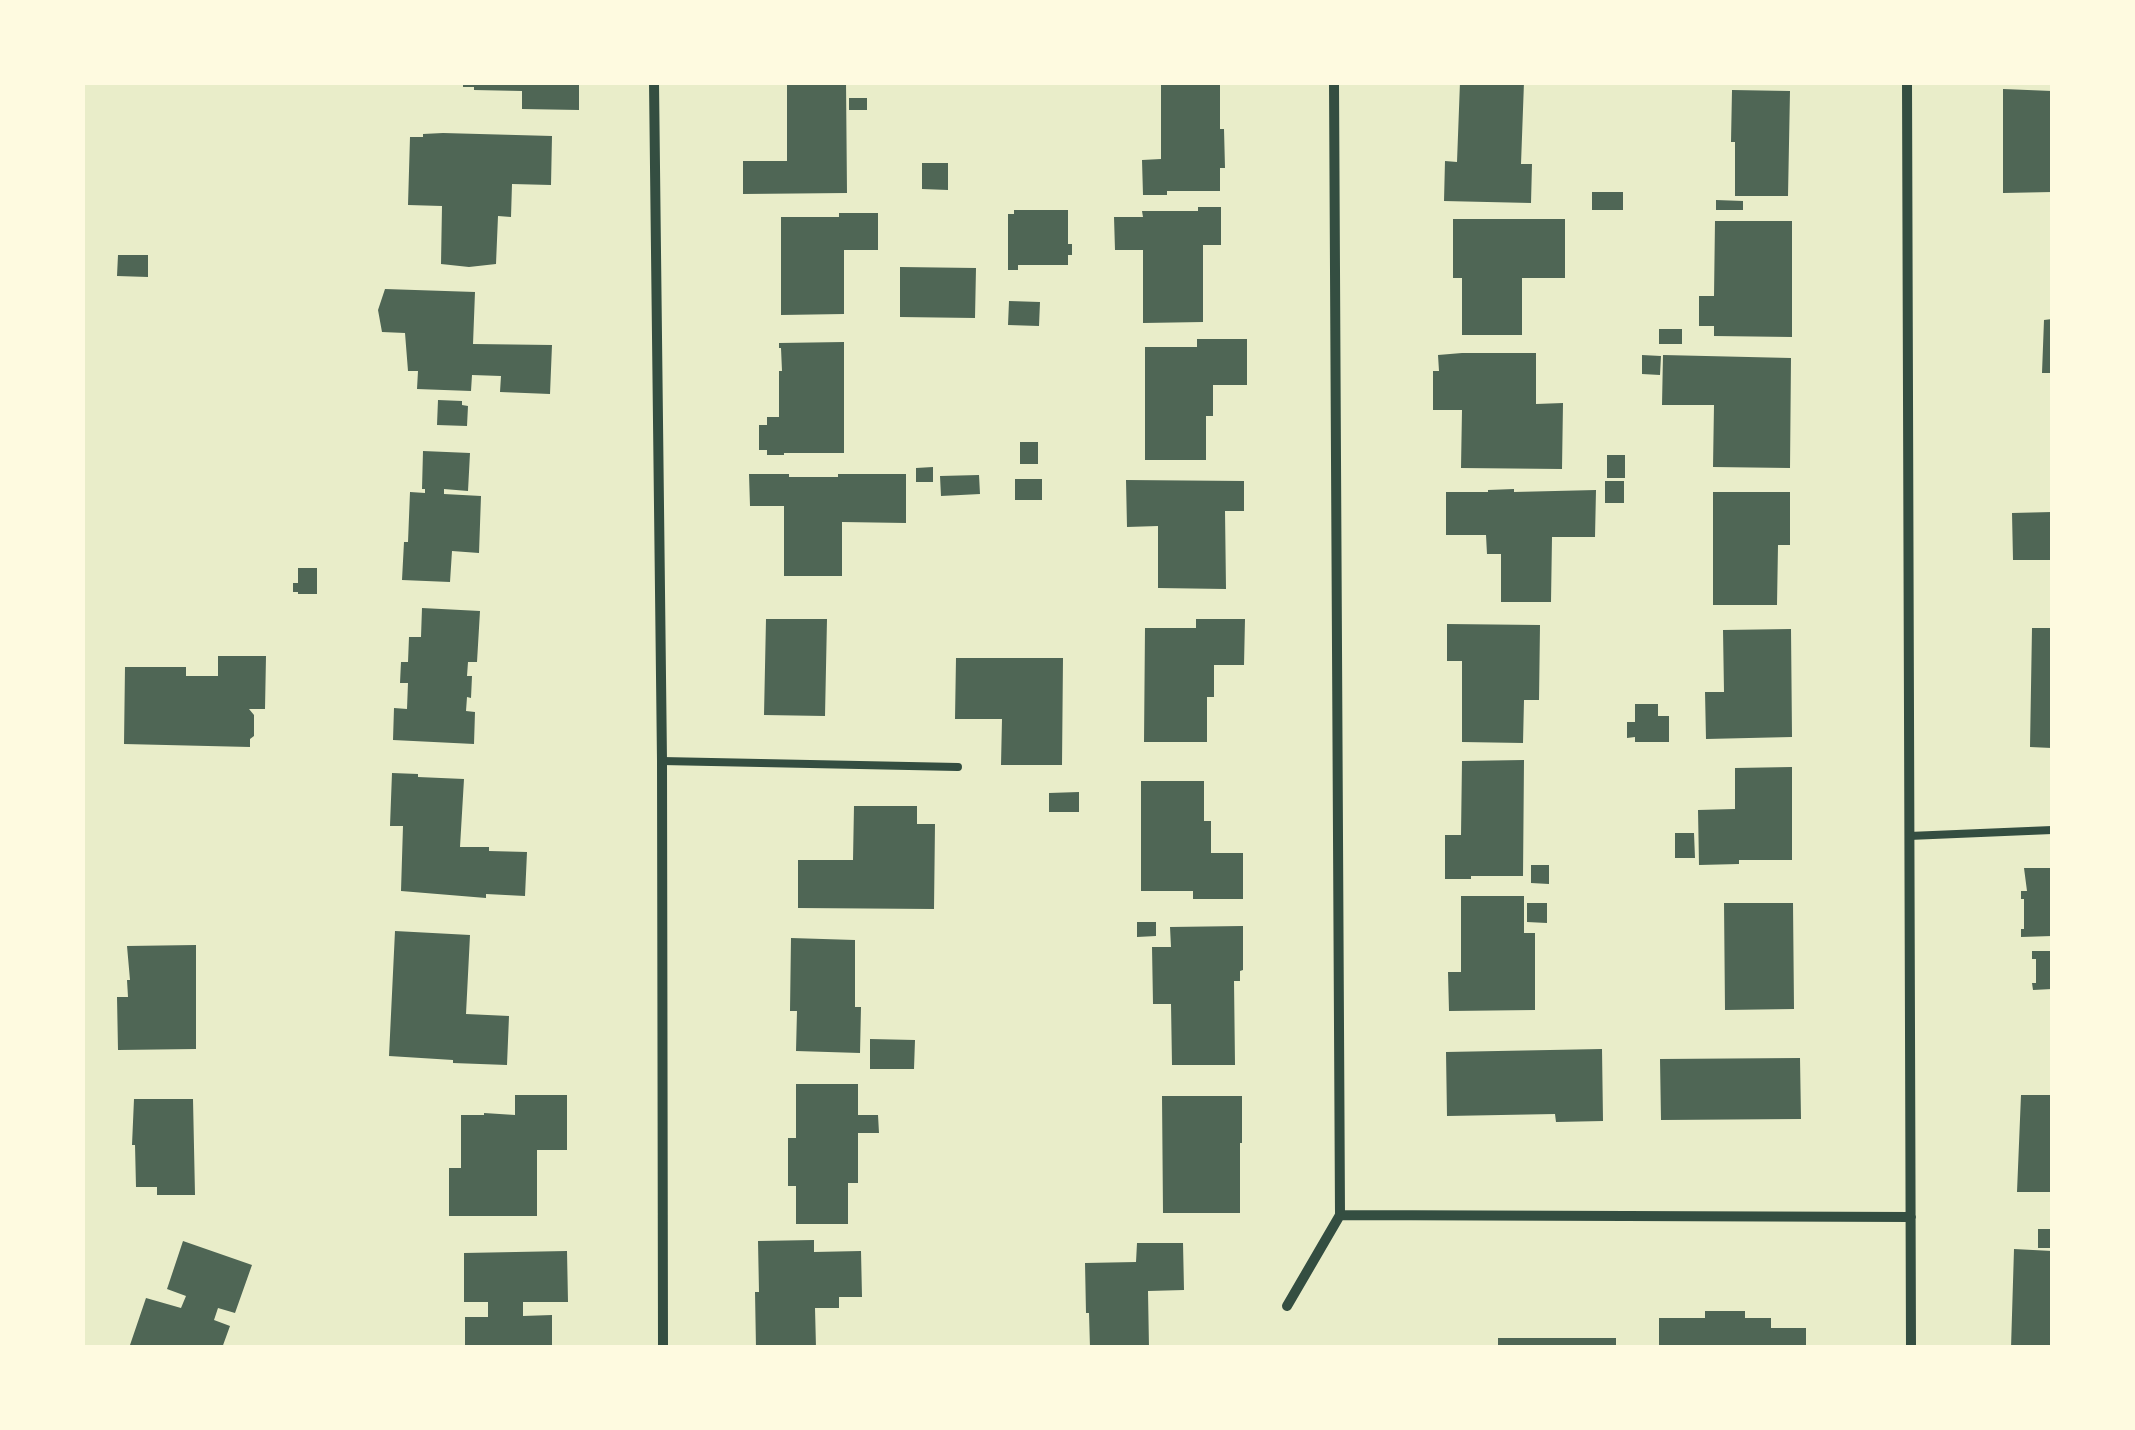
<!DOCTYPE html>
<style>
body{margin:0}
#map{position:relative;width:2135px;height:1430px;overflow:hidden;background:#e9edc9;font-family:"Fira Sans",sans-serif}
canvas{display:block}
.frame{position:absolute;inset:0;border:85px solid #fefae0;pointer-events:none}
</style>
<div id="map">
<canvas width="2135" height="1430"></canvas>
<div class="frame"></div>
</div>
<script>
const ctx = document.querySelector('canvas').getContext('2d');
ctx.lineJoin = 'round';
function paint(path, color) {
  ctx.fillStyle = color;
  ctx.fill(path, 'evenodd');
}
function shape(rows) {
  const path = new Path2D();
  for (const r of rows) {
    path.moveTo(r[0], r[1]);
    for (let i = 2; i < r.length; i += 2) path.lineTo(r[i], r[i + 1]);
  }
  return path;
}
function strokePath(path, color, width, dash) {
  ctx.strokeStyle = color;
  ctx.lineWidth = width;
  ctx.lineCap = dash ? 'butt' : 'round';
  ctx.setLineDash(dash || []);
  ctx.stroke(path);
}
const building = shape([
 [463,82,579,82,579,110,522,109,522,91,474,90,474,87,463,87],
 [787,82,846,82,847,193,743,194,743,161,787,161],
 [1161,82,1220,82,1220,129,1224,129,1225,168,1220,168,1220,191,1167,191,1167,195,1143,195,1142,160,1161,159],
 [1460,82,1524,82,1521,164,1532,164,1531,203,1444,201,1445,161,1457,162],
 [2003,89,2052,91,2052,192,2003,193],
 [1732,90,1790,91,1788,196,1735,196,1735,142,1731,142],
 [849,98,867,98,867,110,849,110],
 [443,133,552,136,551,185,512,184,511,217,498,216,496,264,469,267,441,264,442,206,408,205,410,137,423,137,423,134],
 [922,163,948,163,948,190,922,189],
 [1592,192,1623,192,1623,210,1592,210],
 [1716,200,1743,201,1743,210,1716,210],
 [1198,207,1221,207,1221,245,1203,245,1203,322,1143,323,1143,250,1115,250,1114,217,1143,217,1142,211,1198,211],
 [1014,210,1068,210,1068,244,1072,244,1072,255,1068,255,1068,265,1018,265,1018,270,1008,270,1008,214,1014,214],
 [839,213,878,213,878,250,844,250,844,314,781,315,781,217,839,217],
 [1453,219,1565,219,1565,278,1522,278,1522,335,1462,335,1462,278,1453,278],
 [1715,221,1792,221,1792,337,1714,336,1714,326,1699,326,1699,296,1714,296],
 [118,255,148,255,148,277,117,276],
 [900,267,976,268,975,318,900,317],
 [385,289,475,292,473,344,552,345,550,394,500,392,501,376,472,375,471,391,417,389,418,371,408,371,405,333,382,332,378,310],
 [1009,301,1040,302,1039,326,1008,325],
 [2052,319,2052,373,2042,373,2044,320],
 [1659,329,1682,329,1682,344,1659,344],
 [1197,339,1247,339,1247,385,1213,385,1213,416,1206,416,1206,460,1145,460,1145,347,1197,347],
 [844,342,844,453,784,453,784,455,767,455,767,450,759,450,759,425,767,425,767,417,779,417,779,371,782,371,781,348,779,348,779,343],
 [1462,353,1536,353,1536,404,1563,403,1562,469,1461,468,1462,410,1433,410,1433,371,1439,371,1438,355],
 [1642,355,1661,356,1660,375,1642,374],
 [1663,355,1791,358,1790,468,1713,467,1714,405,1662,405],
 [438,400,462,401,462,405,468,406,467,426,437,425],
 [1020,442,1038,442,1038,464,1020,464],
 [423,451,470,453,468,491,444,489,444,494,481,496,479,553,452,551,450,582,402,580,404,542,408,542,410,492,425,493,425,489,422,489],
 [1607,455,1625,455,1625,478,1607,478],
 [933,467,933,482,916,482,916,468],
 [749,474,789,474,789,477,838,477,838,474,906,474,906,523,842,522,842,576,784,576,784,506,750,506],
 [979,475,980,494,941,496,940,476],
 [1015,479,1042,479,1042,500,1015,500],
 [1126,480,1244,481,1244,511,1225,511,1226,589,1158,588,1158,526,1127,527],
 [1605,481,1624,481,1624,503,1605,503],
 [1514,489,1514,492,1596,490,1595,537,1552,537,1551,602,1501,602,1501,554,1487,554,1486,535,1446,535,1446,492,1488,492,1488,490],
 [1713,492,1790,492,1790,545,1778,545,1777,605,1713,605],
 [2052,512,2052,560,2013,560,2012,513],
 [298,568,317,568,317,594,298,594,298,592,293,592,293,583,298,583],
 [422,608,480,611,477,662,468,662,467,676,472,676,471,698,467,697,466,711,475,712,474,744,393,740,394,708,407,709,408,683,400,683,401,662,408,662,409,637,421,637],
 [766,619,827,619,825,716,764,715],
 [1196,619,1245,619,1244,665,1214,665,1214,697,1207,697,1207,742,1144,742,1145,628,1196,628],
 [1447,624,1540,625,1539,700,1524,700,1523,743,1462,742,1462,661,1447,661],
 [2032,628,2052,628,2052,748,2030,747],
 [1791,629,1792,737,1706,739,1705,692,1724,692,1723,630],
 [218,656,266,656,265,709,249,709,254,715,254,736,250,739,250,747,124,744,125,667,186,667,186,676,218,676],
 [956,658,1063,658,1062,765,1001,765,1002,719,955,719],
 [1635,704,1658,704,1658,716,1669,716,1669,742,1635,742,1635,737,1627,738,1627,722,1635,722],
 [1524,760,1523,876,1471,876,1471,879,1445,879,1445,835,1461,835,1462,761],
 [1792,767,1792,860,1739,860,1739,864,1699,865,1698,810,1735,809,1735,768],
 [392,773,418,774,418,777,464,779,460,847,489,847,489,851,527,852,525,896,486,894,486,898,401,891,403,826,390,826],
 [1141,781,1204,781,1204,821,1211,821,1211,853,1243,853,1243,899,1193,899,1193,891,1141,891],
 [1079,792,1079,812,1049,812,1049,793],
 [854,806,917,806,917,824,935,824,934,909,798,908,798,860,853,860],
 [1675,833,1694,833,1695,858,1675,858],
 [1531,865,1549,865,1549,884,1531,883],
 [2024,868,2052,868,2052,936,2021,937,2021,929,2024,929,2024,899,2021,899,2021,891,2027,891],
 [1461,896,1524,896,1524,933,1535,933,1535,1010,1449,1011,1448,972,1461,972],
 [1527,903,1547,903,1547,923,1527,922],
 [1724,903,1793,903,1794,1009,1725,1010],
 [1137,922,1156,922,1156,936,1137,937],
 [1243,926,1243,970,1240,971,1240,981,1234,981,1235,1065,1172,1065,1171,1004,1153,1004,1152,947,1171,947,1170,927],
 [395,931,470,935,466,1014,509,1016,507,1065,453,1063,453,1060,389,1056],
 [791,938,855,940,855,1007,861,1007,860,1053,796,1051,797,1011,790,1011],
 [196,945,196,1049,118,1050,117,997,128,997,127,980,130,980,127,946],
 [2032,951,2052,951,2052,989,2033,990,2032,983,2036,983,2036,959,2032,959],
 [870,1039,915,1040,914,1069,870,1069],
 [1602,1049,1603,1121,1556,1122,1555,1114,1447,1116,1446,1052],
 [1800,1058,1801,1119,1661,1120,1660,1059],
 [796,1084,858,1084,858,1115,878,1115,879,1133,858,1133,858,1183,848,1183,848,1224,796,1224,796,1186,788,1186,788,1138,796,1138],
 [515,1095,567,1095,567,1150,537,1150,537,1216,449,1216,449,1168,461,1168,461,1115,484,1115,484,1113,515,1115],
 [2021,1095,2052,1095,2052,1192,2017,1192],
 [1162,1096,1242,1096,1242,1143,1240,1143,1240,1213,1163,1213],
 [134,1099,193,1099,195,1195,157,1195,157,1187,136,1187,135,1145,132,1145],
 [2038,1229,2052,1229,2052,1248,2038,1248],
 [814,1240,814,1252,861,1251,862,1297,839,1297,839,1308,815,1308,816,1348,756,1348,755,1292,759,1292,758,1241],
 [183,1241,252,1265,235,1313,218,1308,214,1320,230,1326,222,1348,138,1348,130,1345,146,1298,181,1308,186,1296,167,1289],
 [1137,1243,1183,1243,1184,1290,1148,1291,1149,1348,1090,1348,1089,1313,1086,1313,1085,1263,1136,1262],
 [2014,1249,2052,1251,2052,1348,2011,1348],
 [567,1251,568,1302,523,1302,523,1316,552,1315,552,1348,465,1348,465,1317,488,1317,488,1302,464,1302,464,1253],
 [1705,1311,1745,1311,1745,1318,1771,1318,1771,1328,1806,1328,1806,1348,1659,1348,1659,1318,1705,1318],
 [1498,1338,1616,1338,1616,1348,1498,1348]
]);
const service = shape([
 [662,761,958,767],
 [1909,836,2052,830]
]);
const minor = shape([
 [654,82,662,761,663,1348],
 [1907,82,1911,1348],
 [1340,1215,1911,1217],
 [1287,1306,1340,1215,1334,82]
]);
paint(building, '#4f6655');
strokePath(service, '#344e41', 8);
strokePath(minor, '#344e41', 10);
</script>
